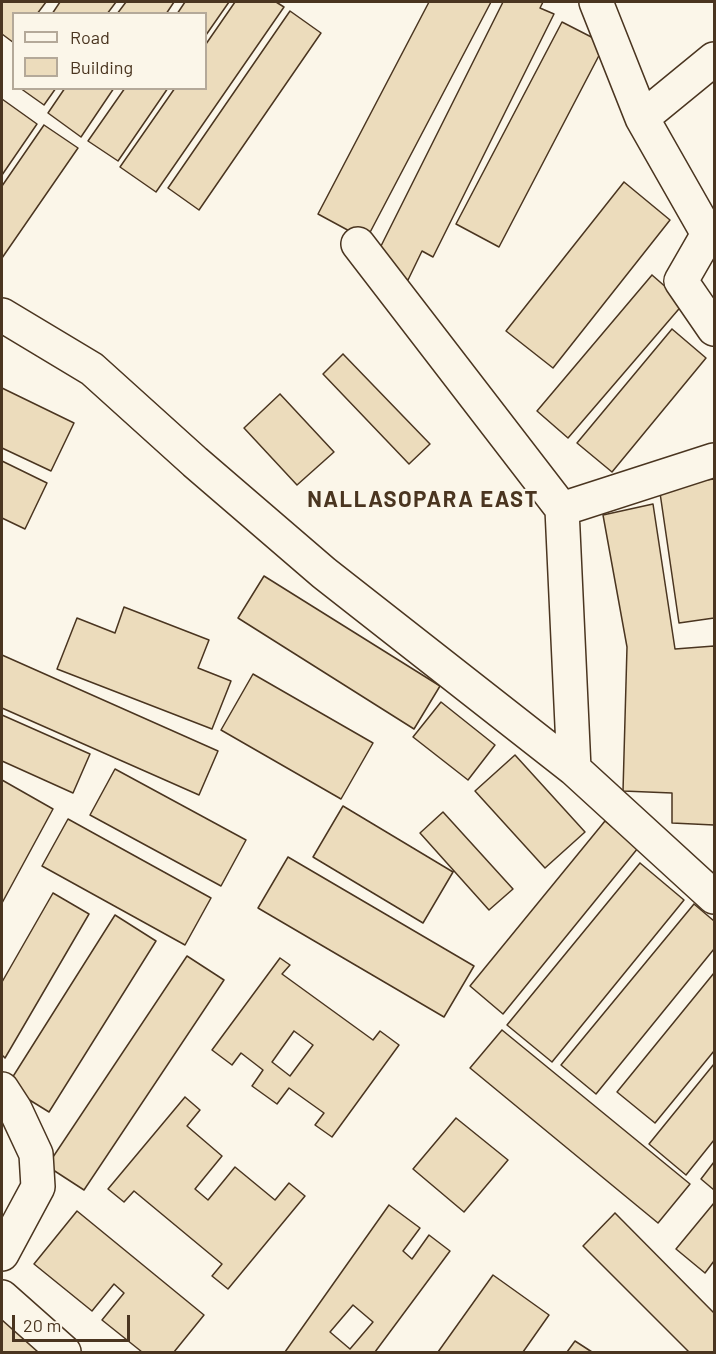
<!DOCTYPE html>
<style>
body{margin:0}
#map{position:relative;width:716px;height:1354px;overflow:hidden;background:#fbf6e9;font-family:Barlow,sans-serif}
canvas{display:block}
.frame{position:absolute;inset:0;border:3px solid #4a3520;pointer-events:none}
.legend{position:absolute;left:12px;top:12px;width:195px;height:78px;box-sizing:border-box;background:#fbf6e9;border:2px solid #b4a999;margin:0;padding:8px 10px;list-style:none;font-size:18px;color:#4a3520}
.legend li{display:flex;align-items:center;gap:12px;height:30px}
.legend b{width:30px;border:2px solid #b4a999}
.scale{position:absolute;left:12px;top:1315px;width:118px;height:27px;box-sizing:border-box;border:3px solid #4a3520;border-top:0;padding-left:8px;font-size:18px;line-height:21px;white-space:nowrap;color:#4a3520;-webkit-text-stroke:4px #fbf6e9;paint-order:stroke}
</style>
<div id="map">
<canvas width="716" height="1354"></canvas>
<div class="frame"></div>
<ul class="legend">
<li><b style="height:8px;background:#fbf6e9"></b>Road</li>
<li><b style="height:16px;background:#ecdcbc"></b>Building</li>
</ul>
<div class="scale">20 m</div>
</div>
<script>
const ctx = document.querySelector('canvas').getContext('2d');
ctx.lineJoin = 'round';
function paint(path, color) {
  ctx.fillStyle = color;
  ctx.fill(path, 'evenodd');
}
function shape(rows) {
  const path = new Path2D();
  for (const r of rows) {
    path.moveTo(r[0], r[1]);
    for (let i = 2; i < r.length; i += 2) path.lineTo(r[i], r[i + 1]);
  }
  return path;
}
function strokePath(path, color, width, dash) {
  ctx.strokeStyle = color;
  ctx.lineWidth = width;
  ctx.lineCap = dash ? 'butt' : 'round';
  ctx.setLineDash(dash || []);
  ctx.stroke(path);
}
function drawText(font, color, halo, rows, align = 'center') {
  ctx.font = font + ' Barlow,sans-serif';
  ctx.lineWidth = 4.5;
  ctx.setLineDash([]);
  ctx.textBaseline = 'middle';
  ctx.strokeStyle = halo;
  ctx.fillStyle = color;
  for (const [text, x, y, turn = 0] of rows) {
    ctx.save();
    ctx.translate(x, y);
    ctx.rotate((+turn || 0) * Math.PI / 180);
    ctx.textAlign = isNaN(turn) ? turn : align;
    if (halo) ctx.strokeText(text, 0, 0);
    ctx.fillText(text, 0, 0);
    ctx.restore();
  }
}
const building = shape([
 [2,2,46,2,37,14,14,14,14,43,2,34,2,2],
 [60,2,116,2,107,14,52,14,60,2],
 [126,2,174,2,166,14,117,14,126,2],
 [185,2,229,2,206,35,206,14,177,14,185,2],
 [235,2,276,2,284,7,156,192,120,167,175,88,206,88,206,44,235,2],
 [429,2,491,2,366,240,318,214,429,2],
 [503,2,543,2,540,8,554,14,433,257,422,251,408,280,373,262,503,2],
 [290,11,321,33,199,210,168,188,290,11],
 [562,22,605,44,499,247,456,224,562,22],
 [20,88,56,88,44,105,20,88],
 [65,88,114,88,81,137,48,113,65,88],
 [125,88,168,88,118,161,88,141,125,88],
 [2,99,37,124,2,175,2,99],
 [44,125,78,148,2,258,2,186,44,125],
 [624,182,670,220,553,368,506,331,624,182],
 [652,275,684,303,568,438,537,411,652,275],
 [672,329,706,358,612,472,577,443,672,329],
 [343,354,430,444,409,464,323,374,343,354],
 [2,388,74,423,51,471,2,448,2,388],
 [280,394,334,452,297,485,244,428,280,394],
 [2,461,47,483,25,529,2,518,2,461],
 [714,479,714,618,679,623,659,486,714,479],
 [653,504,675,649,714,646,714,825,672,823,672,793,623,791,627,647,603,515,653,504],
 [264,576,440,686,414,729,238,618,264,576],
 [124,607,209,640,198,668,231,681,212,729,57,669,77,618,115,633,124,607],
 [2,655,218,751,199,795,2,708,2,655],
 [253,674,373,743,341,799,221,730,253,674],
 [441,702,495,745,468,780,413,737,441,702],
 [2,715,90,754,73,793,2,761,2,715],
 [515,755,585,832,545,868,475,791,515,755],
 [115,769,246,840,221,886,90,815,115,769],
 [2,780,53,809,2,903,2,780],
 [343,806,453,872,423,923,313,857,343,806],
 [443,812,513,889,489,910,420,833,443,812],
 [68,819,211,898,185,945,42,866,68,819],
 [605,821,638,848,503,1014,470,986,605,821],
 [288,857,474,966,444,1017,258,908,288,857],
 [640,863,684,900,552,1062,507,1025,640,863],
 [53,893,89,914,5,1058,2,1055,2,982,53,893],
 [694,904,714,921,714,949,596,1094,561,1065,694,904],
 [115,915,156,941,49,1112,7,1086,115,915],
 [187,956,224,980,84,1190,47,1166,187,956],
 [280,958,290,965,282,974,373,1040,380,1031,399,1045,332,1137,315,1125,324,1113,289,1088,277,1104,252,1086,263,1070,241,1053,232,1065,212,1050,280,958],
 [294,1031,313,1045,290,1076,272,1062,294,1031],
 [714,973,714,1051,655,1123,617,1092,714,973],
 [502,1030,690,1184,658,1223,470,1068,502,1030],
 [714,1064,714,1140,686,1175,649,1144,714,1064],
 [185,1097,200,1110,187,1126,222,1156,195,1189,208,1200,235,1167,275,1200,289,1183,305,1196,228,1289,212,1276,222,1264,134,1191,124,1202,108,1189,185,1097],
 [456,1118,508,1160,464,1212,413,1169,456,1118],
 [714,1162,714,1190,701,1179,714,1162],
 [714,1203,714,1261,705,1273,676,1249,714,1203],
 [389,1205,420,1228,403,1251,412,1259,429,1235,450,1251,375,1352,285,1352,389,1205],
 [353,1305,373,1322,350,1349,330,1332,353,1305],
 [77,1211,204,1315,174,1352,142,1352,102,1320,124,1293,114,1284,92,1311,34,1264,77,1211],
 [615,1213,714,1313,714,1352,689,1352,583,1246,615,1213],
 [493,1275,549,1315,523,1352,438,1352,493,1275],
 [2,1300,62,1352,2,1352,2,1300],
 [575,1341,592,1352,567,1352,575,1341]
]);
const minor = shape([
 [596,2,642,118,708,234,681,281,714,329],
 [642,118,714,59],
 [358,244,562,509,574,769],
 [2,315,92,369,195,462,324,573,574,769,714,897],
 [562,509,714,460],
 [2,1089,15,1109,36,1154,38,1187,2,1254],
 [2,1297,64,1352]
]);
const districtNames = [
 ["NALLASOPARA EAST",423,500]
];
paint(building, '#ecdcbc');
strokePath(building, '#4a3520', 1.5);
strokePath(minor, '#4a3520', 36);
strokePath(minor, '#fbf6e9', 33);
ctx.letterSpacing = '1.5px';
drawText('bold 22px', '#4a3520', '#fbf6e9', districtNames);
ctx.letterSpacing = '0px';
</script>
